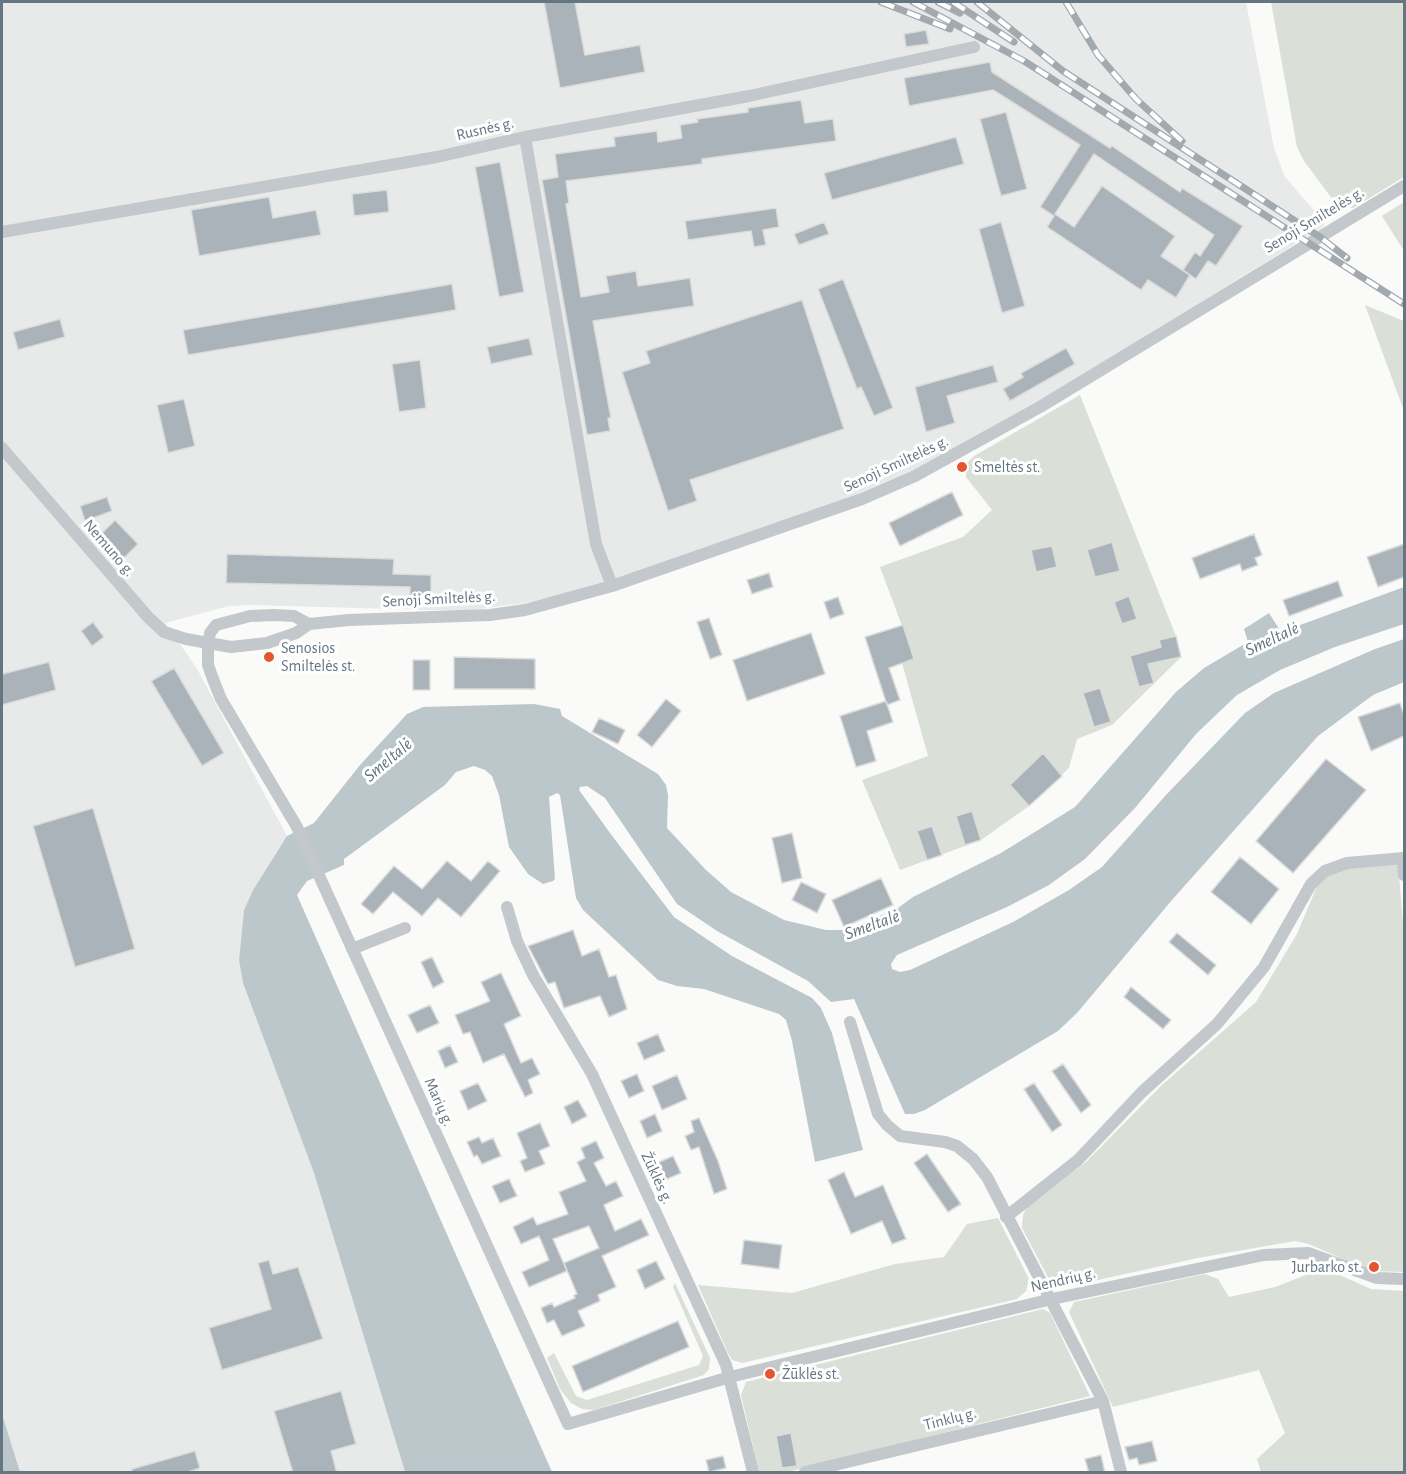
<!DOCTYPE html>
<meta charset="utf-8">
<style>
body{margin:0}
#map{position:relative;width:1406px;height:1474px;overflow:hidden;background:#fafaf8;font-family:"Alegreya Sans",sans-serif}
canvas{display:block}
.frame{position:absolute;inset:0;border:3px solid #657683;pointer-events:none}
</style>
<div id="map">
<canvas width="1406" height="1474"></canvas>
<div class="frame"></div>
</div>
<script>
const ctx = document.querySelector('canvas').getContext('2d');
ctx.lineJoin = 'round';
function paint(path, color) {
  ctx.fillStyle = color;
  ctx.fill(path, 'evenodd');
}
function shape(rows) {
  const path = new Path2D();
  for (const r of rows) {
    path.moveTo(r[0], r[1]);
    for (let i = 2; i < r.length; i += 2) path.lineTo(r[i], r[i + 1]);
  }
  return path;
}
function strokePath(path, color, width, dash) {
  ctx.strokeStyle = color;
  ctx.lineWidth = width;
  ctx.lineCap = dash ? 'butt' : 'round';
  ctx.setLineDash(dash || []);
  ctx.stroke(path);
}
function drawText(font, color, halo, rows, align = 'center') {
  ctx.font = font + ' "Alegreya Sans",sans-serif';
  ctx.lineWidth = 6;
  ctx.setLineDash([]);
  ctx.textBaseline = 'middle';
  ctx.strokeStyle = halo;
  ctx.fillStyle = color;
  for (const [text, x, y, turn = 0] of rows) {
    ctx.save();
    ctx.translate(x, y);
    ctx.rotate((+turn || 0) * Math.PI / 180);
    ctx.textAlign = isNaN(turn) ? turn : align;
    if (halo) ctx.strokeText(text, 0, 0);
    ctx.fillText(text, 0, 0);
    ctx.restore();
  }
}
const built = shape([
 [2,2,1246,2,1274,148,1285,177,1325,223,1323,227,1039,401,921,467,833,504,582,591,525,603,464,611,250,605,229,606,165,623,196,667,287,836,253,890,244,910,239,960,243,983,314,1173,405,1472,20,1472,2,1414]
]);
const green = shape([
 [1271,2,1404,2,1404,177,1353,208,1336,204,1304,161,1297,147],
 [1404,202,1404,251,1382,216],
 [1365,305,1404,321,1404,411],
 [1080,395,1176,636,1181,657,1112,725,1077,739,1069,768,1029,806,981,840,900,870,862,780,928,756,902,663,914,658,880,567,963,537,992,510,966,477,966,464,974,456],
 [1398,863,1404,935,1404,1272,1370,1271,1309,1244,1295,1241,1198,1258,1061,1288,1052,1285,1022,1228,1023,1215,1027,1207,1086,1162,1162,1085,1256,1002,1297,934,1320,879,1346,868],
 [998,1218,1029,1279,1026,1291,1017,1299,742,1363,732,1360,727,1351,698,1285,792,1293,895,1264,944,1257,967,1224],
 [1324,1268,1371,1289,1404,1291,1404,1472,1261,1472,1257,1459,1285,1433,1259,1370,1113,1407,1069,1312,1074,1302,1205,1274,1218,1279,1229,1297,1275,1287],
 [675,1283,710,1358,709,1369,704,1375,594,1410,582,1409,571,1403,560,1389,547,1358,554,1353,576,1396,587,1400,699,1365,703,1356,673,1287],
 [1043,1309,1050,1313,1090,1396,787,1472,759,1472,741,1395,746,1382]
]);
const water = shape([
 [1404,587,1404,624,1335,647,1280,670,1237,695,1196,734,1135,808,1085,859,1049,885,1007,907,897,955,891,964,892,969,900,972,910,970,1013,922,1069,890,1102,867,1166,795,1245,713,1274,693,1375,649,1404,639,1404,682,1373,695,1318,736,1172,900,1077,1013,1058,1031,925,1110,914,1114,905,1114,854,999,831,1002,808,981,717,931,677,904,605,798,587,786,580,787,579,790,610,833,674,917,732,956,812,998,821,1008,832,1033,863,1150,815,1162,792,1041,786,1020,779,1014,704,989,677,986,658,980,583,910,576,898,560,795,557,793,549,797,555,879,553,881,543,884,528,874,509,847,499,795,492,776,485,770,474,766,456,772,445,785,344,859,344,865,307,881,297,895,552,1472,405,1472,314,1173,243,983,239,960,244,910,253,890,287,836,314,823,360,765,407,714,423,707,534,704,560,709,562,716,658,774,666,785,668,795,667,828,706,870,731,892,784,920,826,930,847,930,898,908,913,897,1001,853,1075,807,1176,692,1204,668,1248,642,1244,629,1269,613,1281,632],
 [2,1414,20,1472,2,1472]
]);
const building = shape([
 [544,2,575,2,585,55,640,45,645,72,560,88,544,2],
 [926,30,929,44,906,47,904,34,926,30],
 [990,62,992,72,1110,148,1112,146,1180,192,1182,188,1243,226,1216,266,1208,261,1196,279,1190,275,1176,298,1148,280,1141,290,1047,227,1054,216,1040,207,1080,145,993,90,909,106,904,78,990,62],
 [1094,154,1214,235,1200,256,1195,252,1183,270,1190,275,1161,256,1175,236,1102,186,1074,227,1055,214,1094,154],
 [801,100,805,123,833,119,836,141,702,159,702,164,566,181,569,203,566,204,581,297,609,292,606,276,636,271,638,286,690,278,694,306,593,321,611,418,608,418,610,431,587,435,542,180,558,177,555,154,615,146,614,137,657,131,658,142,682,138,680,125,698,122,697,119,748,112,748,108,801,100],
 [1006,112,1027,189,1001,196,980,119,1006,112],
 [956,137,964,164,832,200,824,173,956,137],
 [500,162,524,292,499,297,475,167,500,162],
 [387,190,389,212,354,216,352,194,387,190],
 [269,197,273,218,316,210,321,235,199,256,191,210,269,197],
 [776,208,779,227,763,230,766,245,754,247,751,231,688,240,685,221,776,208],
 [824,222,829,234,799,245,794,234,824,222],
 [1001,222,1025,306,1002,313,979,229,1001,222],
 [843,279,893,408,874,416,861,387,857,389,818,289,843,279],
 [452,284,456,310,188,355,183,330,452,284],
 [802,300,844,429,690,480,697,501,668,511,622,372,650,363,646,351,802,300],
 [60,319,65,337,18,350,13,332,60,319],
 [529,338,533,355,491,364,487,347,529,338],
 [1066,348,1075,364,1010,401,1003,389,1023,377,1021,373,1066,348],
 [420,360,426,408,399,412,392,364,420,360],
 [993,365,998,382,947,396,955,423,926,432,915,387,993,365],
 [184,399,195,446,168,453,157,405,184,399],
 [952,492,963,515,900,546,889,523,952,492],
 [107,497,112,511,85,521,80,506,107,497],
 [115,520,138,544,121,561,98,537,115,520],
 [1254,534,1262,555,1255,558,1258,565,1242,571,1240,564,1200,579,1192,558,1254,534],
 [1112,542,1120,571,1095,577,1087,550,1112,542],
 [1404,544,1404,577,1378,587,1367,557,1404,544],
 [1052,546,1057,567,1036,572,1031,550,1052,546],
 [227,554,394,559,393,574,431,575,431,606,410,605,410,587,226,583,227,554],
 [769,573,773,587,752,594,747,580,769,573],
 [1338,581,1343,596,1289,616,1283,600,1338,581],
 [1129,596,1137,619,1122,624,1114,602,1129,596],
 [838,597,844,614,830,619,824,602,838,597],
 [709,618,722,655,710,659,697,622,709,618],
 [93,622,104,637,92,646,81,631,93,622],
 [903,625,914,659,889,668,900,700,887,705,865,637,903,625],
 [811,633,825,674,747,701,733,660,811,633],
 [1176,636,1181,657,1148,664,1154,683,1139,687,1130,656,1161,647,1159,640,1176,636],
 [454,657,535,659,535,689,454,689,454,657],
 [413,660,430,660,430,690,413,690,413,660],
 [49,662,56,690,2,705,2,674,49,662],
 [174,668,224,753,202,766,151,681,174,668],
 [1100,688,1111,722,1094,727,1083,693,1100,688],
 [666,699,681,711,652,747,637,735,666,699],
 [886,701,893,722,867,731,876,761,856,767,840,716,886,701],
 [1400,703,1404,715,1404,736,1371,751,1358,717,1400,703],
 [599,718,625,730,618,744,592,732,599,718],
 [1043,753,1062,776,1029,806,1010,785,1043,753],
 [1326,759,1366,790,1293,873,1256,841,1326,759],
 [93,808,135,949,75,967,33,826,93,808],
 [972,811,981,840,965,845,956,816,972,811],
 [932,826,942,855,927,860,917,831,932,826],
 [792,833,802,878,782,883,772,838,792,833],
 [1240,857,1279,889,1251,924,1211,892,1240,857],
 [447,861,471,881,488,861,500,871,461,917,438,898,422,916,393,892,373,914,361,904,394,866,422,889,447,861],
 [881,878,893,905,844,927,832,900,881,878],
 [801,882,826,894,817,913,792,900,801,882],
 [573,930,582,956,599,949,609,977,616,975,627,1009,609,1017,600,996,564,1008,555,982,548,984,528,946,573,930],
 [1177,933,1216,965,1208,975,1169,942,1177,933],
 [432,957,444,982,433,988,421,962,432,957],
 [501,973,521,1016,504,1024,521,1063,532,1058,540,1074,528,1080,533,1093,525,1097,504,1054,483,1063,470,1032,463,1034,455,1015,490,1001,481,982,501,973],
 [1131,987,1171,1020,1163,1029,1124,997,1131,987],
 [430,1005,439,1023,417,1033,408,1015,430,1005],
 [658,1034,665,1051,644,1060,637,1043,658,1034],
 [450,1045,458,1062,445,1068,438,1051,450,1045],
 [1063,1064,1091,1105,1081,1113,1052,1071,1063,1064],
 [637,1074,644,1091,629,1098,621,1081,637,1074],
 [677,1075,687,1099,662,1110,652,1086,677,1075],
 [478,1083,487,1101,468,1110,460,1091,478,1083],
 [1034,1083,1062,1125,1052,1132,1024,1089,1034,1083],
 [578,1100,587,1116,572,1124,564,1107,578,1100],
 [655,1114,662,1131,647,1138,640,1121,655,1114],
 [699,1118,718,1161,727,1189,714,1194,699,1147,691,1150,685,1136,694,1132,691,1121,699,1118],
 [540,1123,550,1146,539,1151,545,1164,525,1172,520,1161,527,1158,517,1133,540,1123],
 [479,1137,482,1143,493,1138,501,1156,482,1164,477,1155,474,1157,467,1142,479,1137],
 [596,1141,604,1158,594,1163,606,1186,616,1181,623,1196,604,1205,615,1231,641,1219,649,1235,602,1256,616,1287,598,1295,600,1301,578,1311,585,1326,562,1336,554,1320,547,1323,541,1308,552,1303,554,1307,575,1298,574,1295,577,1294,564,1263,599,1248,589,1226,553,1239,567,1271,529,1287,522,1272,549,1260,539,1236,521,1244,513,1227,533,1217,537,1225,568,1214,559,1192,586,1181,577,1162,585,1158,581,1148,596,1141],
 [927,1154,961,1204,948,1212,914,1163,927,1154],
 [673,1156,681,1173,665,1180,657,1163,673,1156],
 [844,1172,855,1197,883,1185,906,1239,892,1244,882,1221,851,1234,828,1180,844,1172],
 [509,1179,517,1196,500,1203,492,1186,509,1179],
 [744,1240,782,1245,779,1269,741,1264,744,1240],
 [269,1260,273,1274,298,1267,323,1339,222,1370,209,1328,271,1309,258,1263,269,1260],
 [656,1261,665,1279,645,1289,637,1270,656,1261],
 [678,1321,689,1347,583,1392,572,1366,678,1321],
 [341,1391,356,1444,331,1451,337,1473,293,1473,274,1411,341,1391],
 [791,1433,797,1466,782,1468,776,1436,791,1433],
 [1152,1441,1157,1461,1139,1465,1137,1458,1129,1460,1125,1447,1152,1441],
 [195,1451,200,1468,185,1473,132,1473,132,1469,195,1451],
 [1101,1455,1105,1473,1089,1473,1085,1459,1101,1455],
 [723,1456,726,1468,709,1472,706,1460,723,1456]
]);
const street = shape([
 [525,137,596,544,612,586],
 [2,232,437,157,525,137,749,96,974,47],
 [2,448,148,617,164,632,186,639,231,647,267,643,296,633,309,624,349,620,490,615,525,610,612,586,862,499,915,476,1040,407,1404,186],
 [309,624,294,616,274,615,250,616,216,625,210,633,208,645,208,665,213,679,221,699,297,827,568,1424,730,1377,1052,1299,1264,1255,1308,1253,1377,1278,1404,1279],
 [1403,858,1404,875],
 [507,907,517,941,533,975,592,1074,726,1365,753,1472],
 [352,949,405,928],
 [850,1022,878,1114,887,1125,900,1136,945,1142,957,1146,973,1159,987,1177,1103,1401,1121,1472],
 [1006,1217,1078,1160,1142,1092,1217,1024,1264,967,1311,884,1325,871,1347,863,1404,858],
 [805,1472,1103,1401]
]);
const rail = shape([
 [881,2,950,29],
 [913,2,1024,61,1404,304],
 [938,2,960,13],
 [953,2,1014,42],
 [977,2,1063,71,1320,237,1347,258],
 [1066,2,1098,55,1136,99,1182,141]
]);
const markers = [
 [962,467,6,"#e4572e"],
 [269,657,6,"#e4572e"],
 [1374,1267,6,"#e4572e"],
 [770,1374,6,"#e4572e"]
];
const streetNames = [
 ["Rusnės g.",485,129,-13],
 ["Senoji Smiltelės g.",1314,220,-31],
 ["Senoji Smiltelės g.",896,464,-25],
 ["Nemuno g.",109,548,49],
 ["Senoji Smiltelės g.",439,599,-3],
 ["Marių g.",439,1102,66],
 ["Žūklės g.",657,1178,65],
 ["Nendrių g.",1063,1280,-13],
 ["Tinklų g.",950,1419,-14]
];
const poiNames = [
 ["Smeltės st.",974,467],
 ["Senosios",281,648],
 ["Smiltelės st.",281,666],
 ["Jurbarko st.",1362,1267,"right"],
 ["Žūklės st.",782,1374]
];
const waterNames = [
 ["Smeltalė",1272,639,-25],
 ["Smeltalė",388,760,-40],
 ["Smeltalė",872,925,-20]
];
paint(built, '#e8e9e9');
paint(green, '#dadfd7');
paint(water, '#bbc7cb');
paint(building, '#aab3b9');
strokePath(building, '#dcdcda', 1.5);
strokePath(street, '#c3c8cc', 12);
strokePath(rail, '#a2aab0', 7);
strokePath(rail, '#fff', 4.5, [14]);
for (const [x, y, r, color] of markers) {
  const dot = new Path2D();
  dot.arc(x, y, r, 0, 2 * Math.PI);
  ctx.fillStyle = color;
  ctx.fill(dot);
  strokePath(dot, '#fff', 2);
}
drawText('16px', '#657683', '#fff', streetNames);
drawText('16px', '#657683', '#fff', poiNames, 'left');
drawText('italic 18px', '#60757c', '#fff', waterNames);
</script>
